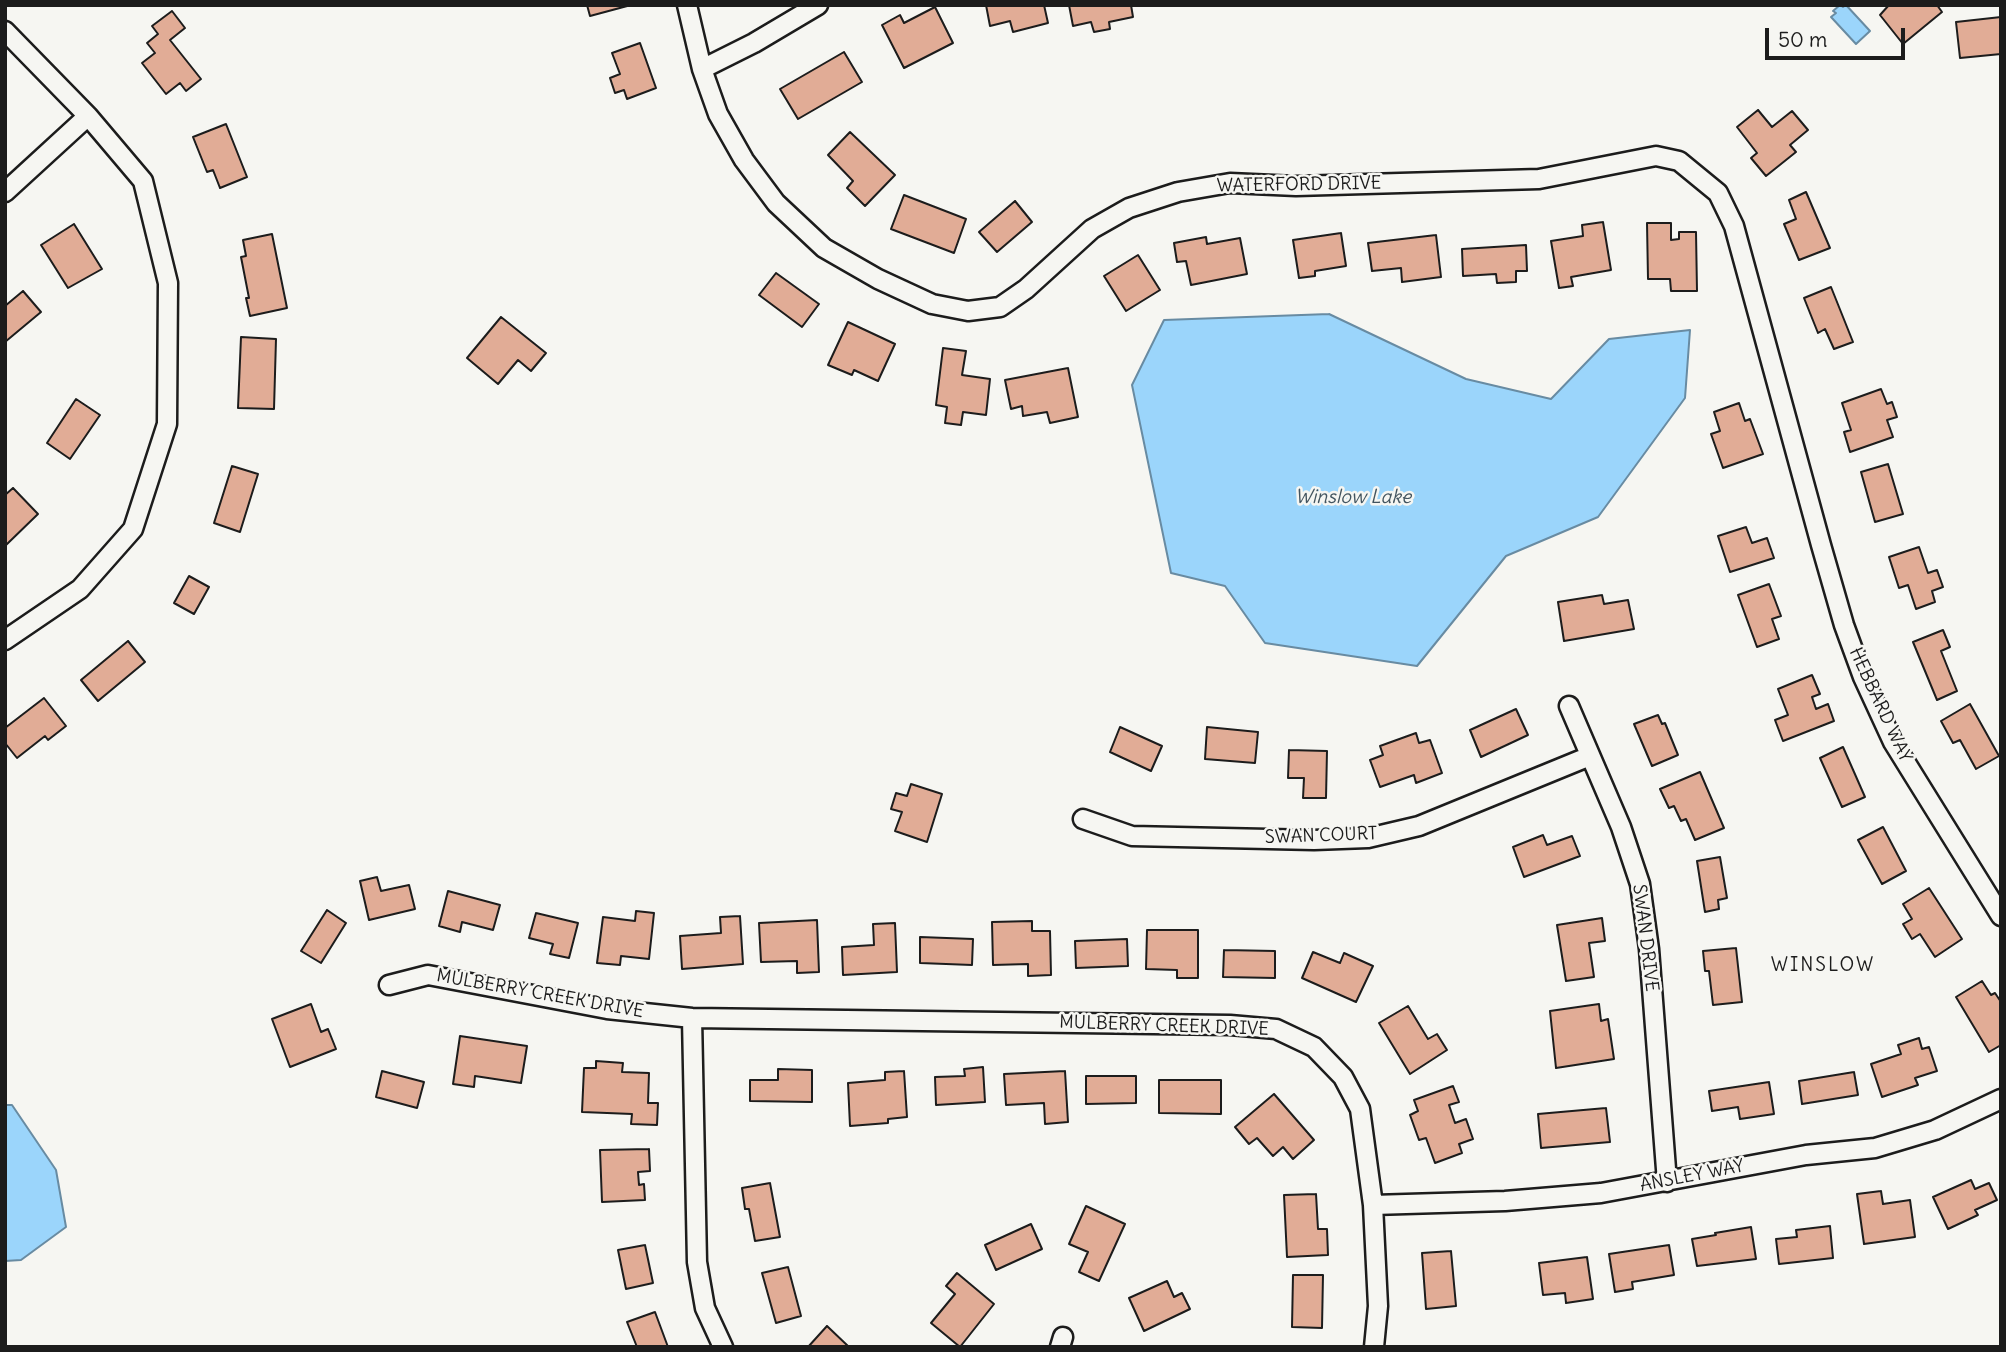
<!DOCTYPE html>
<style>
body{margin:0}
#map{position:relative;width:2006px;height:1352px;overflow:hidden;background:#f6f6f2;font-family:Delius,sans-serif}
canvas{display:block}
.frame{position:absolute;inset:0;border:7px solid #1c1c1c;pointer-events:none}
.scale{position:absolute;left:1765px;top:28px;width:140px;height:32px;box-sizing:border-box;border:4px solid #1c1c1c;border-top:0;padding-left:9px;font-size:21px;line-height:24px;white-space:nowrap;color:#1c1c1c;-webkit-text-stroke:5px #f6f6f2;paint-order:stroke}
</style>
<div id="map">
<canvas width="2006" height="1352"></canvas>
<div class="frame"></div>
<div class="scale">50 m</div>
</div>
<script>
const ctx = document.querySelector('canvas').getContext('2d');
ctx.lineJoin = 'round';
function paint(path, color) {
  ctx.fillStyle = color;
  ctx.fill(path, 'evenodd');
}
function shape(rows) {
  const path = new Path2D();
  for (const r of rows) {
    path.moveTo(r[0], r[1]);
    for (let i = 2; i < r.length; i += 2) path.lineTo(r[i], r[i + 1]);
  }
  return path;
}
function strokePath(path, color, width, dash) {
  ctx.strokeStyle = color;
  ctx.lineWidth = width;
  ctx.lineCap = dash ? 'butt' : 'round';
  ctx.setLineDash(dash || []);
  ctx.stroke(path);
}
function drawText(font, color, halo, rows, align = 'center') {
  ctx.font = font + ' Delius,sans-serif';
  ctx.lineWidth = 5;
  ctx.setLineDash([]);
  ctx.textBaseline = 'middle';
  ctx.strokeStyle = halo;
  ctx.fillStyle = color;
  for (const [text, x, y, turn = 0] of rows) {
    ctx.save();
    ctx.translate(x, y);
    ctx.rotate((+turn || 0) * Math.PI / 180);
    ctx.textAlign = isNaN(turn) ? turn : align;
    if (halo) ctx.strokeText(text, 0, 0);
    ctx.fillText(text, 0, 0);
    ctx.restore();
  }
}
const water = shape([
 [1840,5,1843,7,1846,5,1870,31,1856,44,1831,17,1836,13,1833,11,1840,5],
 [1329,314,1466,379,1551,399,1609,339,1690,330,1685,398,1598,517,1506,556,1417,666,1265,643,1225,586,1171,573,1132,385,1164,320,1329,314],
 [5,1105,12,1105,56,1170,66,1227,21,1260,5,1261,5,1105]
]);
const building = shape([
 [587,5,631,5,590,16,587,5],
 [986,5,1044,5,1048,23,1013,32,1010,21,990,26,986,5],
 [1069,5,1131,5,1133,17,1109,22,1110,29,1094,32,1091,22,1073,26,1069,5],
 [1889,5,1937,5,1942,12,1903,44,1880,15,1889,5],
 [935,7,953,43,904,68,882,25,900,15,904,23,935,7],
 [172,11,185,28,170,40,201,79,186,91,180,83,166,94,142,63,155,53,147,43,158,34,152,26,172,11],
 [2001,17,2001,54,1960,58,1956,22,2001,17],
 [640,43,656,88,627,99,624,90,615,93,610,78,620,74,612,53,640,43],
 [844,52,862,82,798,119,780,89,844,52],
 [1758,110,1772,127,1792,111,1808,130,1790,145,1796,152,1766,176,1751,158,1757,153,1737,127,1758,110],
 [226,124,247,177,220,188,213,170,207,172,193,137,226,124],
 [850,132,895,175,865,206,847,188,853,181,828,155,850,132],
 [1806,192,1830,248,1799,260,1784,224,1796,219,1789,200,1806,192],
 [904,195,966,219,954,253,891,229,904,195],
 [1015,201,1032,222,997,252,979,232,1015,201],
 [1603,222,1611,270,1571,277,1573,286,1559,288,1551,241,1583,236,1582,225,1603,222],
 [1647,223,1671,223,1671,240,1679,239,1679,232,1696,232,1697,291,1671,291,1670,279,1648,279,1647,223],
 [74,224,102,269,68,288,41,245,74,224],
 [1341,233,1346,266,1315,271,1315,276,1299,278,1293,240,1341,233],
 [272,234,287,308,250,316,246,298,249,298,241,257,246,256,243,240,272,234],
 [1436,235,1441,277,1402,282,1401,268,1372,271,1368,243,1436,235],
 [1206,237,1207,244,1240,238,1247,274,1191,285,1186,261,1177,262,1174,243,1206,237],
 [1526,245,1527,271,1516,271,1516,282,1497,283,1496,274,1463,276,1462,249,1526,245],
 [1138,255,1160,290,1126,311,1104,276,1138,255],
 [776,273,819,304,802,327,759,295,776,273],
 [1831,287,1853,342,1834,349,1825,329,1818,333,1804,298,1831,287],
 [23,291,41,312,5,342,5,306,23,291],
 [501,317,546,353,531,371,518,360,498,384,467,358,501,317],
 [848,322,895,344,878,381,854,370,852,375,828,365,848,322],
 [241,337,276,339,274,409,238,408,241,337],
 [943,348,966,351,962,375,990,379,986,415,963,412,961,425,945,423,947,407,936,405,943,348],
 [1068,368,1078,417,1050,423,1047,412,1023,416,1022,406,1011,409,1005,380,1068,368],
 [1881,389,1887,404,1892,402,1897,417,1887,420,1893,437,1850,452,1844,432,1851,430,1842,403,1881,389],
 [76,399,100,415,70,459,47,443,76,399],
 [1739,403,1745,421,1750,419,1763,454,1723,468,1711,434,1720,431,1714,412,1739,403],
 [1888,464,1903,514,1875,522,1861,472,1888,464],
 [232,466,258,474,240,532,214,523,232,466],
 [13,488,38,514,5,546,5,495,13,488],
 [1746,527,1752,543,1767,538,1774,558,1730,572,1718,536,1746,527],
 [1919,547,1928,573,1937,570,1943,587,1932,591,1935,602,1916,609,1908,585,1899,588,1889,557,1919,547],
 [189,576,209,587,194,614,174,603,189,576],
 [1769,584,1781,616,1772,619,1779,639,1757,647,1738,595,1769,584],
 [1602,595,1604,604,1628,600,1634,629,1564,641,1558,602,1602,595],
 [1943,630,1950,647,1941,651,1957,691,1937,700,1913,642,1943,630],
 [128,641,145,662,98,701,81,680,128,641],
 [1812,675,1820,694,1812,697,1816,709,1828,704,1834,721,1783,741,1775,720,1788,715,1778,689,1812,675],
 [44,698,66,726,48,740,45,736,17,758,5,743,5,728,44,698],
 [1970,704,1999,756,1976,769,1960,740,1953,743,1941,721,1970,704],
 [1516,709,1528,735,1481,757,1470,730,1516,709],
 [1658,715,1662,724,1665,723,1678,755,1652,766,1634,724,1658,715],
 [1120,727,1162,746,1151,771,1110,752,1120,727],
 [1207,727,1258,732,1255,763,1205,759,1207,727],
 [1416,733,1419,743,1430,740,1442,773,1416,783,1414,775,1380,787,1370,760,1383,755,1380,746,1416,733],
 [1843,747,1865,797,1842,807,1820,758,1843,747],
 [1289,750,1327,751,1326,798,1303,798,1304,778,1288,778,1289,750],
 [1700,772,1724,828,1695,840,1686,819,1681,821,1674,806,1669,808,1660,789,1700,772],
 [911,784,942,794,927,842,895,831,902,812,891,809,896,793,907,796,911,784],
 [1883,827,1906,871,1882,884,1858,840,1883,827],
 [1543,835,1547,845,1572,836,1580,856,1524,877,1513,847,1543,835],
 [1720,857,1727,898,1718,900,1719,909,1705,912,1697,861,1720,857],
 [377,877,381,891,409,885,415,909,369,920,360,881,377,877],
 [1929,888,1962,939,1935,957,1920,934,1912,939,1903,924,1912,919,1903,904,1929,888],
 [448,891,500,905,493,930,462,922,460,932,439,926,448,891],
 [327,910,346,923,321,963,301,951,327,910],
 [636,911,654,913,649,959,621,956,620,965,597,963,603,917,635,921,636,911],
 [536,913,578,923,569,958,550,954,553,944,529,938,536,913],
 [740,916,743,964,682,969,680,936,721,933,720,917,740,916],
 [1602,918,1605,941,1589,943,1594,977,1566,981,1557,925,1602,918],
 [817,920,819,972,797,973,797,961,761,962,759,923,817,920],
 [1032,921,1032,931,1050,931,1051,975,1028,976,1028,964,993,965,992,922,1032,921],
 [895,923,897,972,843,975,842,947,874,945,873,924,895,923],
 [1147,930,1198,930,1198,978,1177,978,1177,970,1146,969,1147,930],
 [920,937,973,939,972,965,920,963,920,937],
 [1127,939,1128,966,1076,968,1075,941,1127,939],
 [1736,948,1742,1002,1713,1005,1709,971,1705,971,1703,951,1736,948],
 [1224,950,1275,951,1275,978,1223,977,1224,950],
 [1313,952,1340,963,1344,953,1373,966,1356,1002,1302,978,1313,952],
 [1982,981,1991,995,1995,993,2001,1002,2001,1045,1989,1052,1956,997,1982,981],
 [311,1004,321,1032,328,1029,336,1049,290,1067,272,1019,311,1004],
 [1599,1004,1601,1021,1608,1019,1614,1059,1556,1068,1550,1011,1599,1004],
 [1408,1006,1428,1039,1437,1034,1447,1050,1410,1074,1379,1023,1408,1006],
 [460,1036,527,1046,521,1083,475,1076,474,1087,453,1084,460,1036],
 [1919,1038,1922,1049,1929,1047,1937,1071,1915,1078,1918,1085,1882,1097,1871,1064,1901,1054,1898,1045,1919,1038],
 [596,1061,623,1063,622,1072,649,1073,648,1103,658,1103,657,1125,631,1124,632,1114,582,1112,584,1068,596,1068,596,1061],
 [983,1067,985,1102,936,1105,935,1077,965,1076,964,1069,983,1067],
 [778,1069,812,1070,812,1102,750,1101,750,1080,778,1080,778,1069],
 [382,1071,424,1082,417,1108,376,1097,382,1071],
 [904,1071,907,1117,888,1119,888,1123,850,1126,848,1083,885,1080,885,1072,904,1071],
 [1065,1071,1068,1122,1045,1124,1044,1103,1006,1105,1004,1074,1065,1071],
 [1854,1072,1858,1095,1802,1104,1799,1081,1854,1072],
 [1086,1076,1136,1076,1136,1103,1086,1104,1086,1076],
 [1159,1080,1221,1080,1221,1114,1159,1113,1159,1080],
 [1769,1082,1774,1114,1740,1119,1738,1107,1712,1111,1709,1091,1769,1082],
 [1453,1086,1459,1102,1449,1105,1455,1123,1466,1119,1473,1139,1459,1144,1462,1153,1435,1163,1426,1138,1419,1140,1410,1115,1418,1111,1414,1100,1453,1086],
 [1274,1094,1314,1140,1293,1159,1283,1147,1273,1156,1257,1138,1249,1144,1235,1127,1274,1094],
 [1606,1108,1610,1142,1541,1148,1538,1114,1606,1108],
 [649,1149,650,1171,638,1172,639,1185,644,1184,645,1200,602,1202,600,1150,649,1149],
 [1971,1180,1975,1189,1989,1183,1997,1200,1975,1210,1978,1215,1948,1229,1933,1197,1971,1180],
 [770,1183,780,1237,755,1241,749,1209,745,1209,742,1188,770,1183],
 [1881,1191,1883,1204,1910,1200,1915,1237,1864,1244,1857,1194,1881,1191],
 [1316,1194,1318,1229,1327,1229,1328,1255,1287,1257,1284,1195,1316,1194],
 [1086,1206,1125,1224,1099,1281,1079,1272,1088,1252,1069,1244,1086,1206],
 [1031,1224,1042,1249,996,1270,985,1245,1031,1224],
 [1830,1226,1833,1258,1779,1264,1776,1239,1797,1237,1796,1230,1830,1226],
 [1751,1227,1756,1259,1697,1266,1692,1239,1716,1235,1715,1233,1751,1227],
 [645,1245,653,1283,626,1289,618,1250,645,1245],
 [1669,1245,1674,1275,1632,1282,1633,1289,1615,1292,1609,1254,1669,1245],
 [1451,1251,1456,1306,1426,1309,1422,1253,1451,1251],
 [1587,1257,1593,1299,1566,1303,1565,1293,1543,1295,1539,1263,1587,1257],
 [788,1267,801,1316,776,1323,762,1273,788,1267],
 [957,1273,994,1304,960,1347,931,1323,955,1294,946,1286,957,1273],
 [1293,1275,1323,1275,1322,1328,1292,1327,1293,1275],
 [1167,1281,1174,1297,1182,1293,1190,1309,1144,1331,1129,1298,1167,1281],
 [655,1312,668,1347,637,1347,627,1322,655,1312],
 [827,1326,849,1347,808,1347,827,1326]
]);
const minor = shape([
 [687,5,702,69,718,114,744,160,776,203,824,248,878,279,932,304,968,311,1000,307,1026,289,1092,229,1129,208,1178,192,1230,183,1296,186,1539,179,1656,156,1679,161,1718,193,1734,226,1821,545,1844,625,1863,677,1893,742,2001,916],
 [5,31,88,116,143,181,168,283,167,424,133,529,80,589,5,640],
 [702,69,754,43,818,5],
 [5,192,88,116],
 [1569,706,1621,827,1640,884,1649,949,1667,1182],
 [1083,819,1132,836,1314,840,1368,838,1419,826,1590,756],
 [389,985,428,975,607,1009,692,1018,1230,1025,1276,1029,1314,1047,1343,1077,1360,1109,1373,1205,1378,1306,1374,1347],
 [692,1018,697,1262,705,1308,723,1347],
 [1373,1205,1505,1201,1601,1193,1806,1155,1875,1148,1935,1130,2001,1099],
 [1060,1347,1063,1337]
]);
const streetNames = [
 ["WATERFORD DRIVE",1299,185,-1],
 ["HEBBARD WAY",1880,705,65],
 ["SWAN COURT",1321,836,-2],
 ["SWAN DRIVE",1645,938,83],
 ["MULBERRY CREEK DRIVE",540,994,10],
 ["MULBERRY CREEK DRIVE",1164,1026,2],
 ["ANSLEY WAY",1692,1176,-11]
];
const waterNames = [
 ["Winslow Lake",1353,498]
];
const neighbourhoodNames = [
 ["WINSLOW",1823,966]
];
paint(water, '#9bd5fb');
strokePath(water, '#688ba2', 2);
paint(building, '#e1ac96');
strokePath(building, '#1c1c1c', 2);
strokePath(minor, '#1c1c1c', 23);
strokePath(minor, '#f6f6f2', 18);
drawText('18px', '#1c1c1c', '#f6f6f2', streetNames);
drawText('italic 19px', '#42545f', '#f6f6f2', waterNames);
ctx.letterSpacing = '2px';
drawText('19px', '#1c1c1c', '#f6f6f2', neighbourhoodNames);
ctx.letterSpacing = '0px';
</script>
